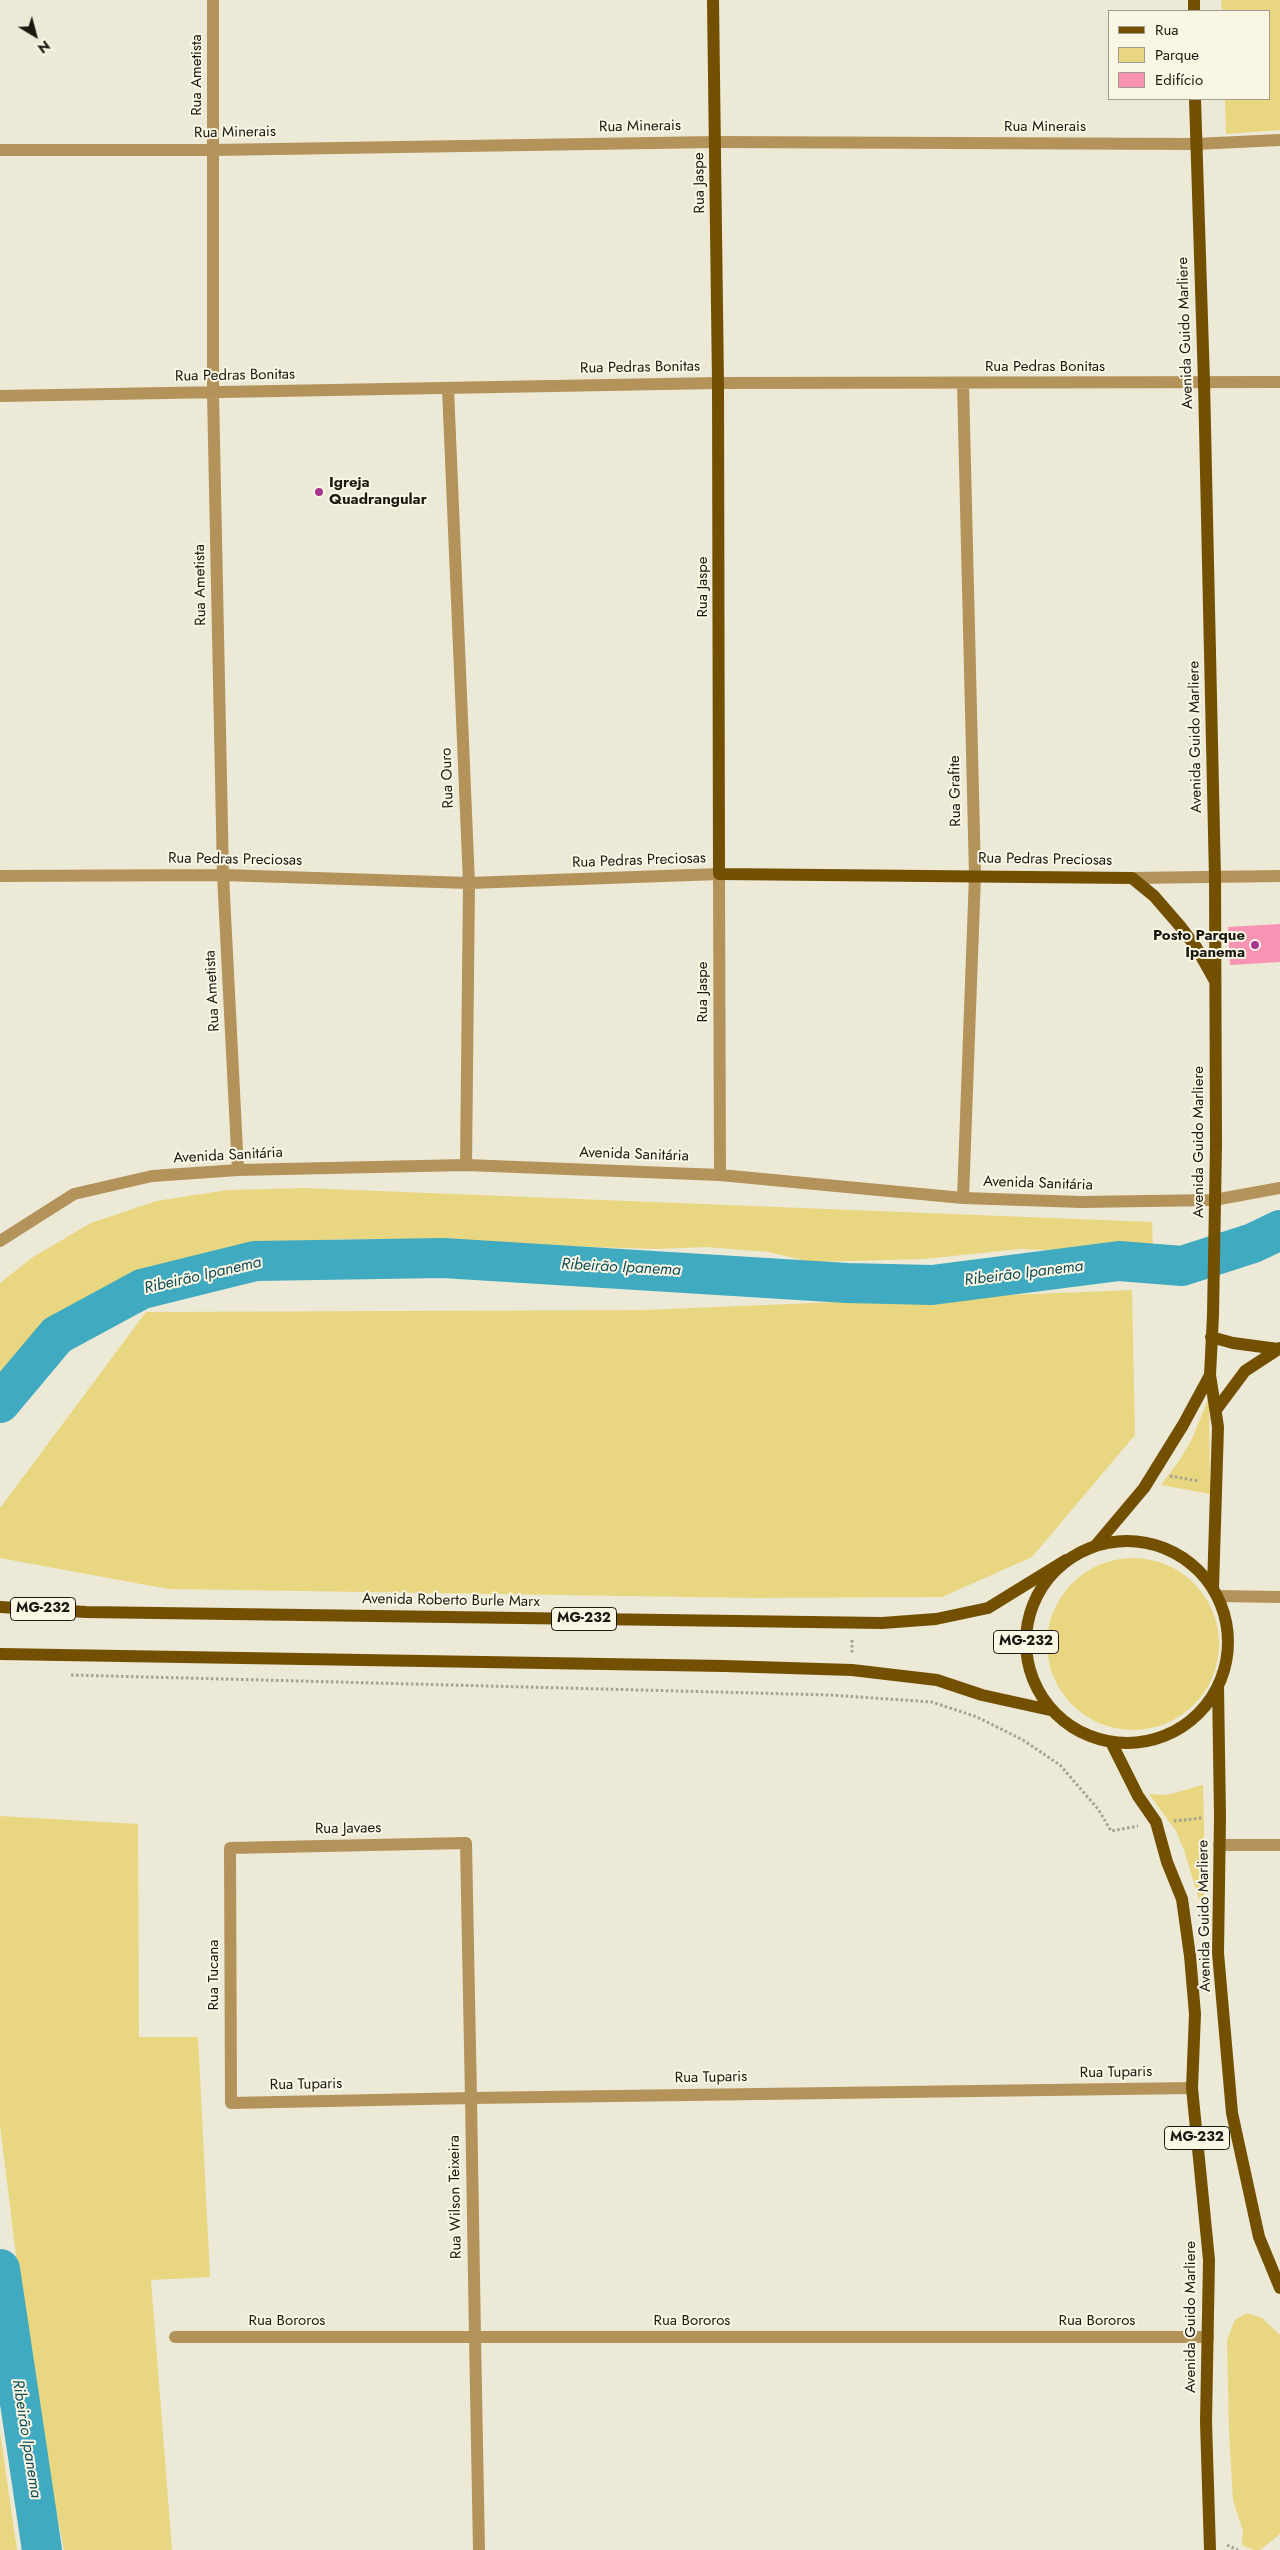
<!DOCTYPE html>
<meta charset="utf-8">
<style>
body{margin:0}
#map{position:relative;width:1280px;height:2550px;overflow:hidden;background:#ece9d7;font-family:Jost,sans-serif}
canvas{display:block}
.legend{position:absolute;left:1108px;top:10px;width:162px;height:90px;box-sizing:border-box;background:#faf6e4;border:1px solid #a09d90;margin:0;padding:6px 9px;list-style:none;font-size:15px;color:#191811}
.legend li{display:flex;align-items:center;gap:10px;height:25px}
.legend b{width:25px;border:1px solid #a09d90}
.north{position:absolute;left:10px;top:10px;width:50px;height:50px;-webkit-text-stroke:4px #faf6e4;paint-order:stroke;rotate:143deg;font-size:14px;font-weight:700;line-height:20px;text-align:center;color:#191811}
.north::after{content:'';display:block;margin:auto;width:18px;height:22px;background:#191811;clip-path:polygon(50% 0,100% 100%,50% 72%,0 100%)}
</style>
<div id="map">
<canvas width="1280" height="2550"></canvas>
<ul class="legend">
<li><b style="height:6px;background:#735001"></b>Rua</li>
<li><b style="height:14px;background:#e9d681"></b>Parque</li>
<li><b style="height:14px;background:#f793b3"></b>Edifício</li>
</ul>
<div class="north">N</div>
</div>
<script>
const ctx = document.querySelector('canvas').getContext('2d');
ctx.lineJoin = 'round';
function paint(path, color) {
  ctx.fillStyle = color;
  ctx.fill(path, 'evenodd');
}
function shape(rows) {
  const path = new Path2D();
  for (const r of rows) {
    if (r.length === 3) {
      path.moveTo(r[0] + r[2], r[1]);
      path.arc(r[0], r[1], r[2], 0, 2 * Math.PI);
      continue;
    }
    path.moveTo(r[0], r[1]);
    for (let i = 2; i < r.length; i += 2) path.lineTo(r[i], r[i + 1]);
  }
  return path;
}
function strokePath(path, color, width, dash) {
  ctx.strokeStyle = color;
  ctx.lineWidth = width;
  ctx.lineCap = dash ? 'butt' : 'round';
  ctx.setLineDash(dash || []);
  ctx.stroke(path);
}
function drawText(font, color, halo, rows, align = 'center') {
  ctx.font = font + ' Jost,sans-serif';
  ctx.lineWidth = 4;
  ctx.setLineDash([]);
  ctx.textBaseline = 'middle';
  ctx.strokeStyle = halo;
  ctx.fillStyle = color;
  for (const [text, x, y, turn = 0] of rows) {
    ctx.save();
    ctx.translate(x, y);
    ctx.rotate((+turn || 0) * Math.PI / 180);
    ctx.textAlign = isNaN(turn) ? turn : align;
    if (halo) ctx.strokeText(text, 0, 0);
    ctx.fillText(text, 0, 0);
    ctx.restore();
  }
}
const green = shape([
 [1221,0,1280,0,1280,130,1226,134,1225,99,1269,99,1269,11,1222,11],
 [304,1188,1152,1222,1153,1250,1078,1251,1019,1249,925,1259,811,1262,768,1252,706,1247,657,1249,346,1239,287,1242,142,1277,78,1305,37,1332,0,1374,0,1283,33,1257,91,1223,156,1201,228,1190],
 [1132,1290,1135,1435,1032,1557,942,1597,756,1598,168,1589,0,1558,0,1508,146,1312,643,1310],
 [1209,1397,1210,1494,1161,1485,1179,1461,1192,1439],
 [1133,1644,86],
 [1203,1785,1204,1823,1204,1916,1184,1850,1176,1831,1149,1794,1167,1795],
 [0,1816,138,1824,139,2037,198,2037,210,2277,151,2280,172,2550,64,2550,33,2395,0,2125],
 [1247,2313,1262,2318,1280,2335,1280,2534,1260,2550,1253,2550,1242,2545,1243,2531,1233,2501,1229,2432,1227,2340,1235,2320],
 [0,2432,17,2550,0,2550]
]);
const river = shape([
 [0,1403,57,1335,142,1289,255,1261,443,1258,847,1283,932,1285,1119,1261,1182,1266,1253,1243,1280,1230],
 [0,2269,42,2550]
]);
const building = shape([
 [1280,924,1280,962,1230,965,1228,927]
]);
const path = shape([
 [1170,1476,1199,1481],
 [852,1640,852,1654],
 [71,1675,830,1695,932,1702,977,1717,1023,1740,1060,1765,1098,1809,1111,1831,1138,1826],
 [1174,1821,1202,1818],
 [1227,2545,1238,2550]
]);
const minor = shape([
 [213,0,213,393,223,875,238,1170],
 [0,150,213,150,715,142,1195,144,1280,140],
 [448,389,469,883,466,1165],
 [0,396,718,383,1280,382],
 [0,876,223,875,469,883,719,874,720,1175],
 [1132,878,1280,876],
 [963,1198,975,875,963,383],
 [0,1241,74,1194,152,1176,238,1170,466,1165,720,1175,963,1198,1081,1202,1214,1200,1280,1188],
 [1217,1596,1280,1597],
 [1219,1845,1280,1845],
 [175,2337,1208,2337],
 [479,2550,475,2337,471,2098,466,1843,230,1848,231,2103,471,2098,1192,2088]
]);
const major = shape([
 [713,0,718,383,719,874,1132,878,1154,896,1180,926,1196,947,1215,981],
 [1194,0,1194,11],
 [1195,99,1204,382,1215,878,1216,1145],
 [1213,1315,1210,1375,1218,1427,1213,1588],
 [1211,1337,1233,1343,1278,1349],
 [1216,1410,1245,1371,1280,1348],
 [1127,1642,101],
 [1096,1545,1144,1488,1183,1425,1210,1375],
 [0,1607,86,1612,882,1623,936,1619,988,1608,1066,1560],
 [0,1654,725,1666,852,1670,937,1680,982,1695,1050,1710],
 [1218,1686,1220,1817,1218,1953,1232,2113,1259,2237,1280,2288],
 [1111,1742,1138,1796,1156,1822,1167,1862,1182,1899,1190,1956,1195,2014,1192,2088,1209,2260,1206,2422,1210,2550]
]);
const majorBridge = shape([
 [1213,1315,1216,1145]
]);
const markers = [
 [319,492,5,"#a63591"],
 [1255,945,5,"#a63591"]
];
const shields = [
 [43,1609,65],
 [584,1619,65],
 [1026,1642,65],
 [1197,2138,65]
];
const shieldNames = [
 ["MG-232",43,1609],
 ["MG-232",584,1619],
 ["MG-232",1026,1642],
 ["MG-232",1197,2138]
];
const streetNames = [
 ["Rua Ametista",197,75,-90],
 ["Rua Minerais",640,127,-1],
 ["Rua Minerais",1045,127],
 ["Rua Minerais",235,133,-1],
 ["Rua Jaspe",700,183,-91],
 ["Avenida Guido Marliere",1186,333,-92],
 ["Rua Pedras Bonitas",1045,367],
 ["Rua Pedras Bonitas",640,368,-1],
 ["Rua Pedras Bonitas",235,376,-1],
 ["Rua Ametista",201,585,-91],
 ["Rua Jaspe",703,587,-90],
 ["Avenida Guido Marliere",1196,737,-91],
 ["Rua Ouro",448,778,-92],
 ["Rua Grafite",956,791,-91],
 ["Rua Pedras Preciosas",235,860,1],
 ["Rua Pedras Preciosas",1045,860,1],
 ["Rua Pedras Preciosas",639,861,-2],
 ["Rua Ametista",213,991,-93],
 ["Rua Jaspe",703,992,-90],
 ["Avenida Guido Marliere",1199,1142,-90],
 ["Avenida Sanitária",634,1155,2],
 ["Avenida Sanitária",228,1156,-3],
 ["Avenida Sanitária",1038,1184,2],
 ["Avenida Roberto Burle Marx",451,1601,1],
 ["Rua Javaes",348,1829,-1],
 ["Avenida Guido Marliere",1205,1916,-91],
 ["Rua Tucana",214,1975,-90],
 ["Rua Tuparis",1116,2073,-1],
 ["Rua Tuparis",711,2078,-1],
 ["Rua Tuparis",306,2085,-1],
 ["Rua Wilson Teixeira",456,2197,-91],
 ["Avenida Guido Marliere",1191,2317,-90],
 ["Rua Bororos",287,2321],
 ["Rua Bororos",692,2321],
 ["Rua Bororos",1097,2321]
];
const poiNames = [
 ["Igreja",329,483],
 ["Quadrangular",329,500],
 ["Posto Parque",1245,936,"right"],
 ["Ipanema",1245,953,"right"]
];
const waterNames = [
 ["Ribeirão Ipanema",621,1268,3],
 ["Ribeirão Ipanema",1024,1274,-7],
 ["Ribeirão Ipanema",203,1276,-13],
 ["Ribeirão Ipanema",26,2439,81]
];
paint(green, '#e9d681');
strokePath(river, '#3faac0', 40);
paint(building, '#f793b3');
strokePath(path, '#a4a293', 3, [2.5, 2.5]);
strokePath(minor, '#b4935b', 12);
strokePath(major, '#735001', 12);
strokePath(majorBridge, '#735001', 12);
for (const [x, y, r, color] of markers) {
  const dot = new Path2D();
  dot.arc(x, y, r, 0, 2 * Math.PI);
  ctx.fillStyle = color;
  ctx.fill(dot);
  strokePath(dot, '#faf6e4', 2);
}
for (const [x, y, w] of shields) {
  const box = new Path2D();
  box.roundRect(x - w / 2, y - 11.5, w, 23, 4);
  ctx.fillStyle = '#faf6e4';
  ctx.fill(box);
  strokePath(box, '#191811', 1);
}
drawText('bold 14px', '#191811', null, shieldNames);
drawText('15px', '#191811', '#faf6e4', streetNames);
drawText('bold 15px', '#191811', '#faf6e4', poiNames, 'left');
drawText('italic 16px', '#0f4d59', '#faf6e4', waterNames);
</script>
